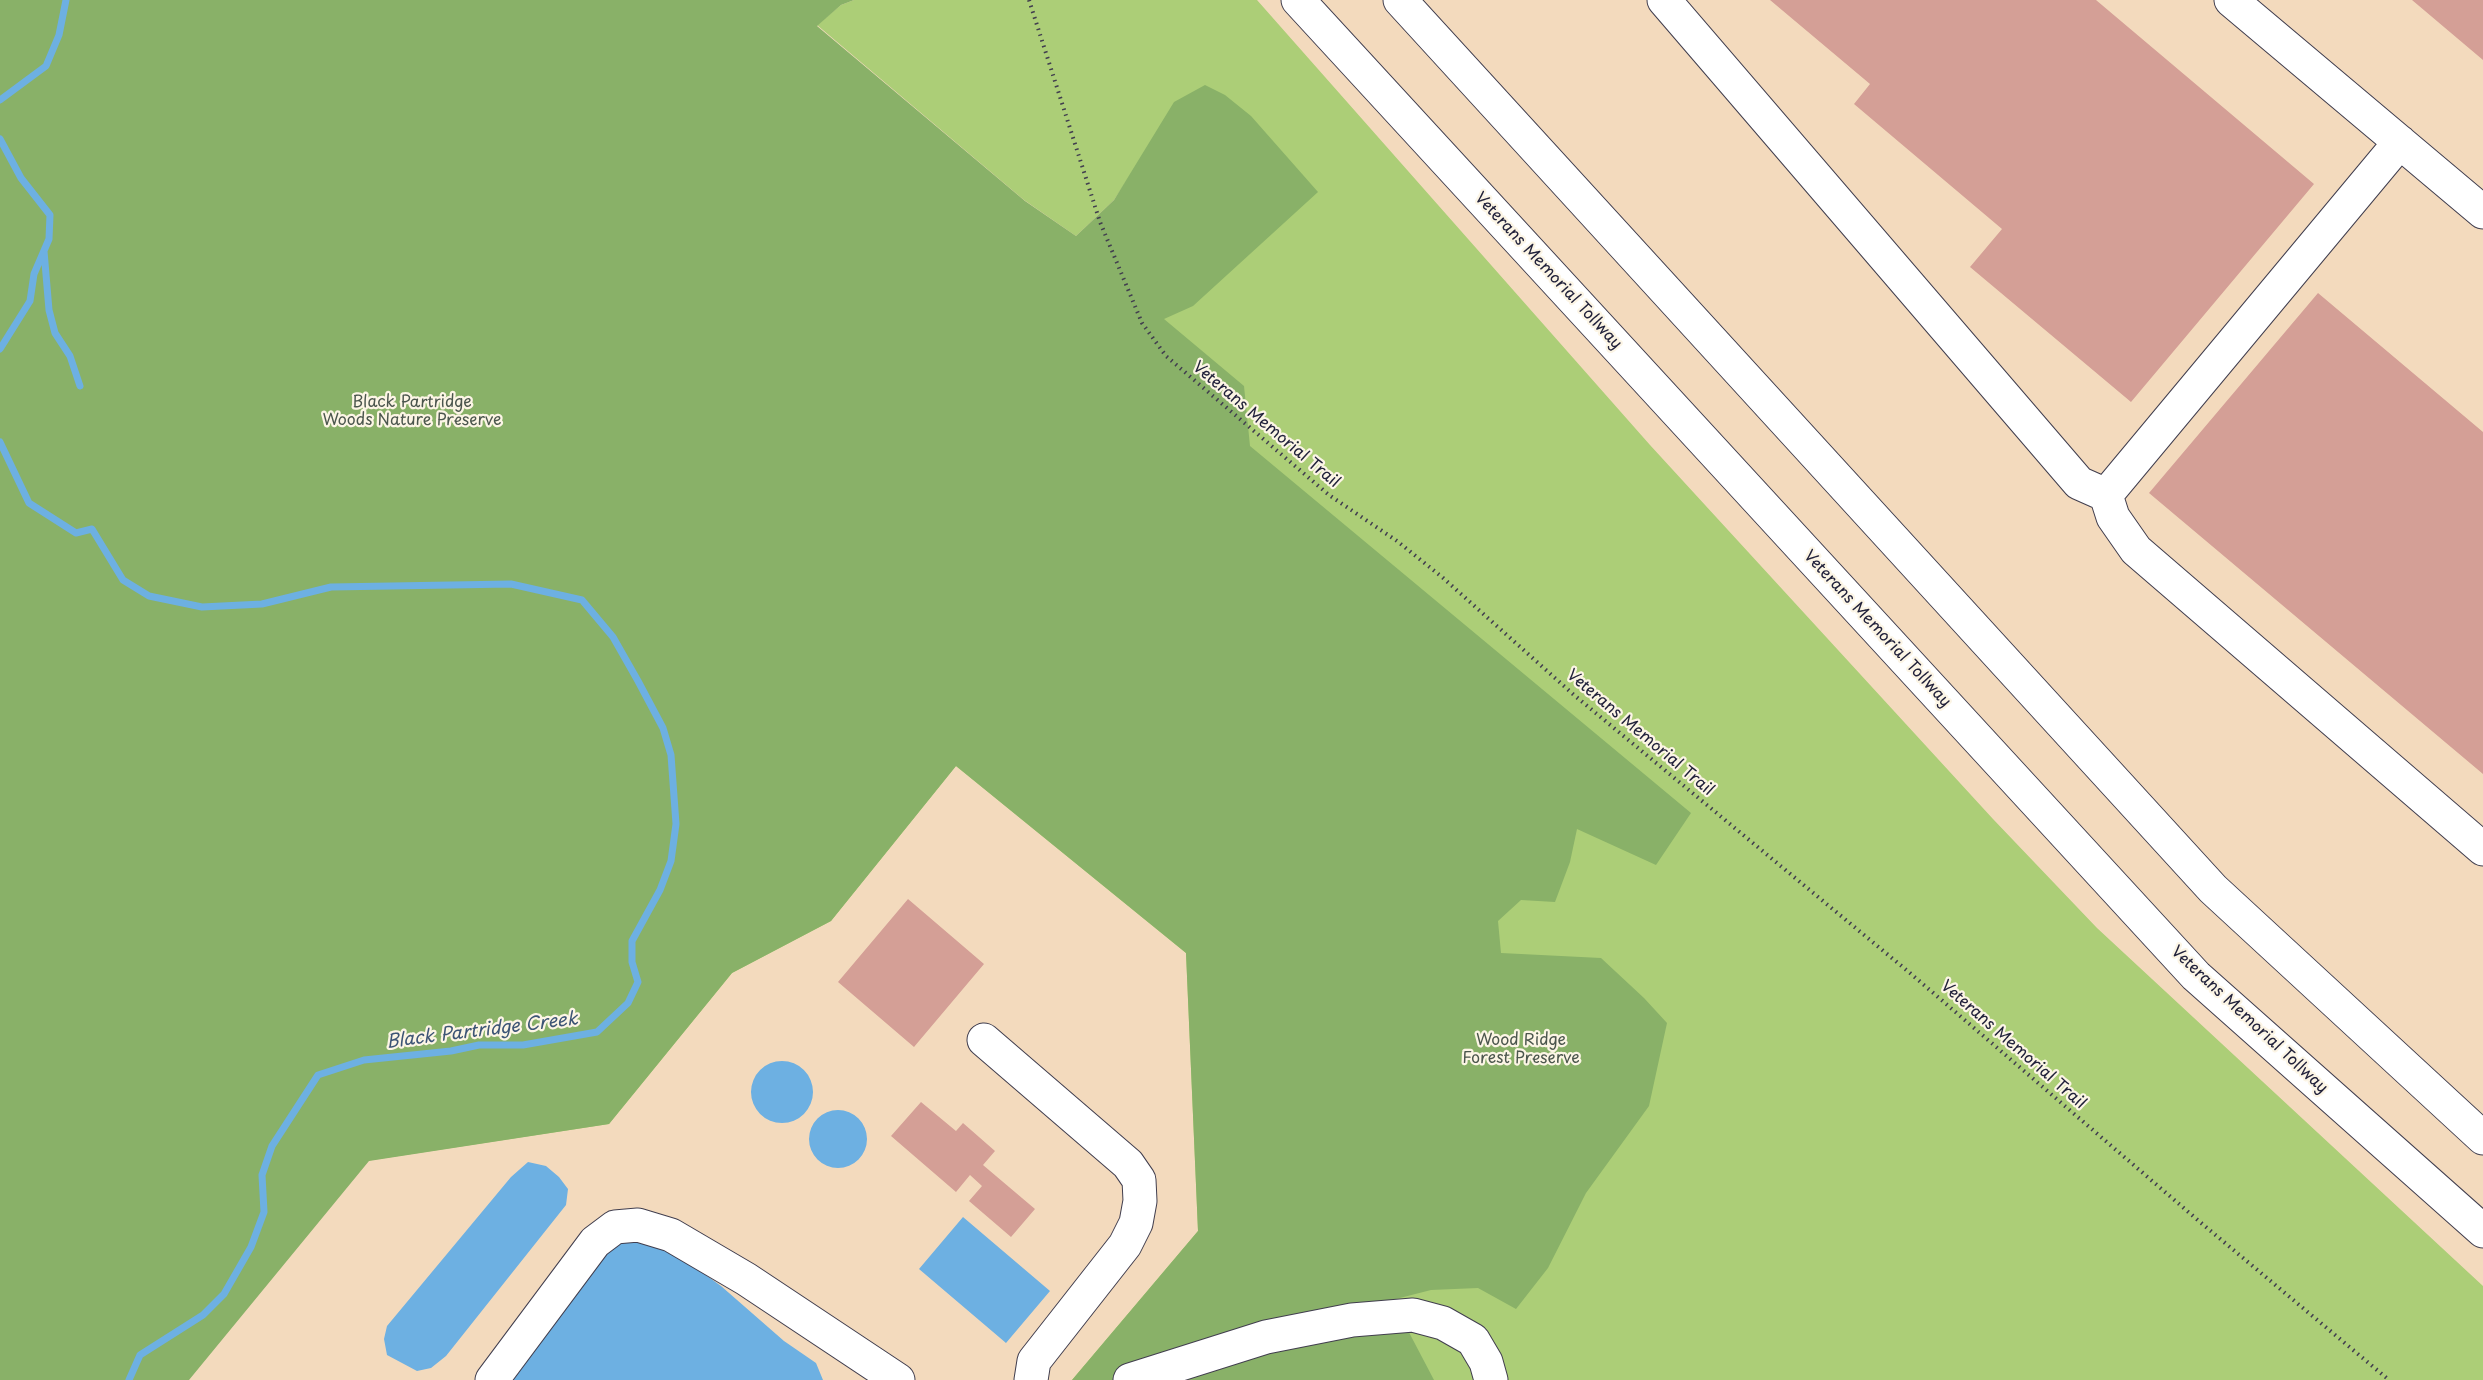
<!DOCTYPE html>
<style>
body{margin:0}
canvas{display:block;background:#f3dabd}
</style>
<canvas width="2483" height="1380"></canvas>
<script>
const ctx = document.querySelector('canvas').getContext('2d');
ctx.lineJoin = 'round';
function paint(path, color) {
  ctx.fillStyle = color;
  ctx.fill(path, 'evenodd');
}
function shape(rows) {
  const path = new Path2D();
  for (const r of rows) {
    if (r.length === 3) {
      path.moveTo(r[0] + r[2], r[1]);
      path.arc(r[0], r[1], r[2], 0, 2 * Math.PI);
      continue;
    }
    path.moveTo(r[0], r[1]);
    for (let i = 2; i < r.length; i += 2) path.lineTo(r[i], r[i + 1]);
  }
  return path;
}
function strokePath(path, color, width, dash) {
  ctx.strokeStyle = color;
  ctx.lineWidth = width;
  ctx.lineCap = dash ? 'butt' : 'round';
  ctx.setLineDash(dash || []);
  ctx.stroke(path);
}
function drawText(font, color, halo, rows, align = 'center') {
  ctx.font = font + ' "Playpen Sans",sans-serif';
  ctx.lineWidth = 4.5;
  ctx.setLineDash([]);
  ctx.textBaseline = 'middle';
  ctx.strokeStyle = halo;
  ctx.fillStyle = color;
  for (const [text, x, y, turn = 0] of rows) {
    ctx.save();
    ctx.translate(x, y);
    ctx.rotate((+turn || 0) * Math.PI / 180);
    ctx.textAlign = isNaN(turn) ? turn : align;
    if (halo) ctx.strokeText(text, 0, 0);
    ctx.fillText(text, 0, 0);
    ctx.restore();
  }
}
const green = shape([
 [0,0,1163,319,1144,154,1114,200,1076,236,1024,200,817,25,841,5,854,0,1257,0,1650,445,1993,819,2097,928,2483,1286,2483,1380,1072,1380,1198,1231,1186,953,956,766,831,921,732,973,609,1124,346,1164,0,1380]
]);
const forest = shape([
 [0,0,854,0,841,5,817,26,1025,201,1076,236,1114,200,1174,102,1205,85,1225,95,1251,116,1318,192,1193,306,1164,319,1244,386,1250,446,1691,813,1656,865,1577,829,1570,862,1555,902,1521,900,1498,921,1501,953,1601,958,1644,998,1667,1023,1649,1106,1586,1193,1548,1268,1516,1309,1478,1288,1431,1290,1392,1300,1434,1380,1072,1380,1198,1231,1186,953,956,766,831,921,732,973,609,1124,369,1161,189,1380,0,1380]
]);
const water = shape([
 [782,1092,31],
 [838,1139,29],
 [528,1162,546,1166,559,1177,568,1189,566,1205,446,1356,431,1368,417,1371,387,1355,384,1339,387,1326,511,1177],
 [963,1217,1050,1291,1006,1343,919,1269],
 [628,1235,663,1244,721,1286,784,1341,816,1363,823,1380,512,1380,615,1242]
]);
const stream = shape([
 [0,100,46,66,59,35,66,0],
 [0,139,21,178,50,215,49,239,34,274,30,301,0,349],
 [44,251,49,310,55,333,70,356,80,386],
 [0,442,29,503,76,533,92,529,123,580,149,596,202,607,262,604,331,587,511,584,582,600,613,637,638,681,663,728,671,755,676,824,671,861,660,890,632,941,632,962,638,982,628,1003,597,1032,523,1045,479,1045,451,1051,364,1060,318,1075,272,1146,262,1175,264,1212,251,1247,224,1294,203,1315,140,1355,129,1380]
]);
const building = shape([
 [1770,0,2096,0,2314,184,2131,402,1970,267,2002,229,1854,104,1870,84],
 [2412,0,2483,0,2483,60],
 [2318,293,2483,432,2483,774,2149,493],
 [908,899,984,964,914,1047,838,982],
 [921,1102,956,1131,963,1123,995,1151,983,1165,1035,1209,1011,1237,969,1201,982,1186,970,1175,956,1192,891,1136]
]);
const path = shape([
 [1029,0,1100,222,1142,323,1166,356,1329,495,1397,541,1442,577,1574,695,1910,973,2200,1222,2389,1380]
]);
const minor = shape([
 [1664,0,2079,483,2106,495],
 [2231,0,2483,212],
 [2400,142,2106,495,2113,517,2136,550,2483,849],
 [984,1040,1128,1164,1139,1180,1140,1201,1136,1223,1125,1245,1034,1361,1031,1380],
 [492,1380,595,1242,615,1227,638,1225,671,1235,746,1279,898,1380],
 [1130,1380,1266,1337,1352,1320,1413,1315,1443,1323,1473,1340,1486,1362,1491,1380]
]);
const highway = shape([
 [1298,0,2196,976,2483,1231],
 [1400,0,2213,889,2483,1138]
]);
const streetNames = [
 ["Veterans Memorial Tollway",1548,271,47],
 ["Veterans Memorial Trail",1266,425,40],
 ["Veterans Memorial Tollway",1877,629,47],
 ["Veterans Memorial Trail",1640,733,40],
 ["Veterans Memorial Tollway",2249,1020,43],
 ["Veterans Memorial Trail",2013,1045,41]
];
const parkNames = [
 ["Black Partridge",412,403],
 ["Woods Nature Preserve",412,421],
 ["Wood Ridge",1521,1041],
 ["Forest Preserve",1521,1059]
];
const waterNames = [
 ["Black Partridge Creek",482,1031,-7]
];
paint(green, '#acce77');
paint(forest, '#89b168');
paint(water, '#6db0e2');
strokePath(stream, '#6db0e2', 7);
paint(building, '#d49f96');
strokePath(minor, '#413e4e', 35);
strokePath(highway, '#413e4e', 35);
strokePath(path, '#413e4e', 4, [1.5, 4.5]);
strokePath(minor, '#fff', 33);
strokePath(highway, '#fff', 33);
drawText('16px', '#22223b', '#fcf5e5', streetNames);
drawText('16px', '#4b564d', '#fcf5e5', parkNames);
drawText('italic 18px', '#3c5475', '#fcf5e5', waterNames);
</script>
